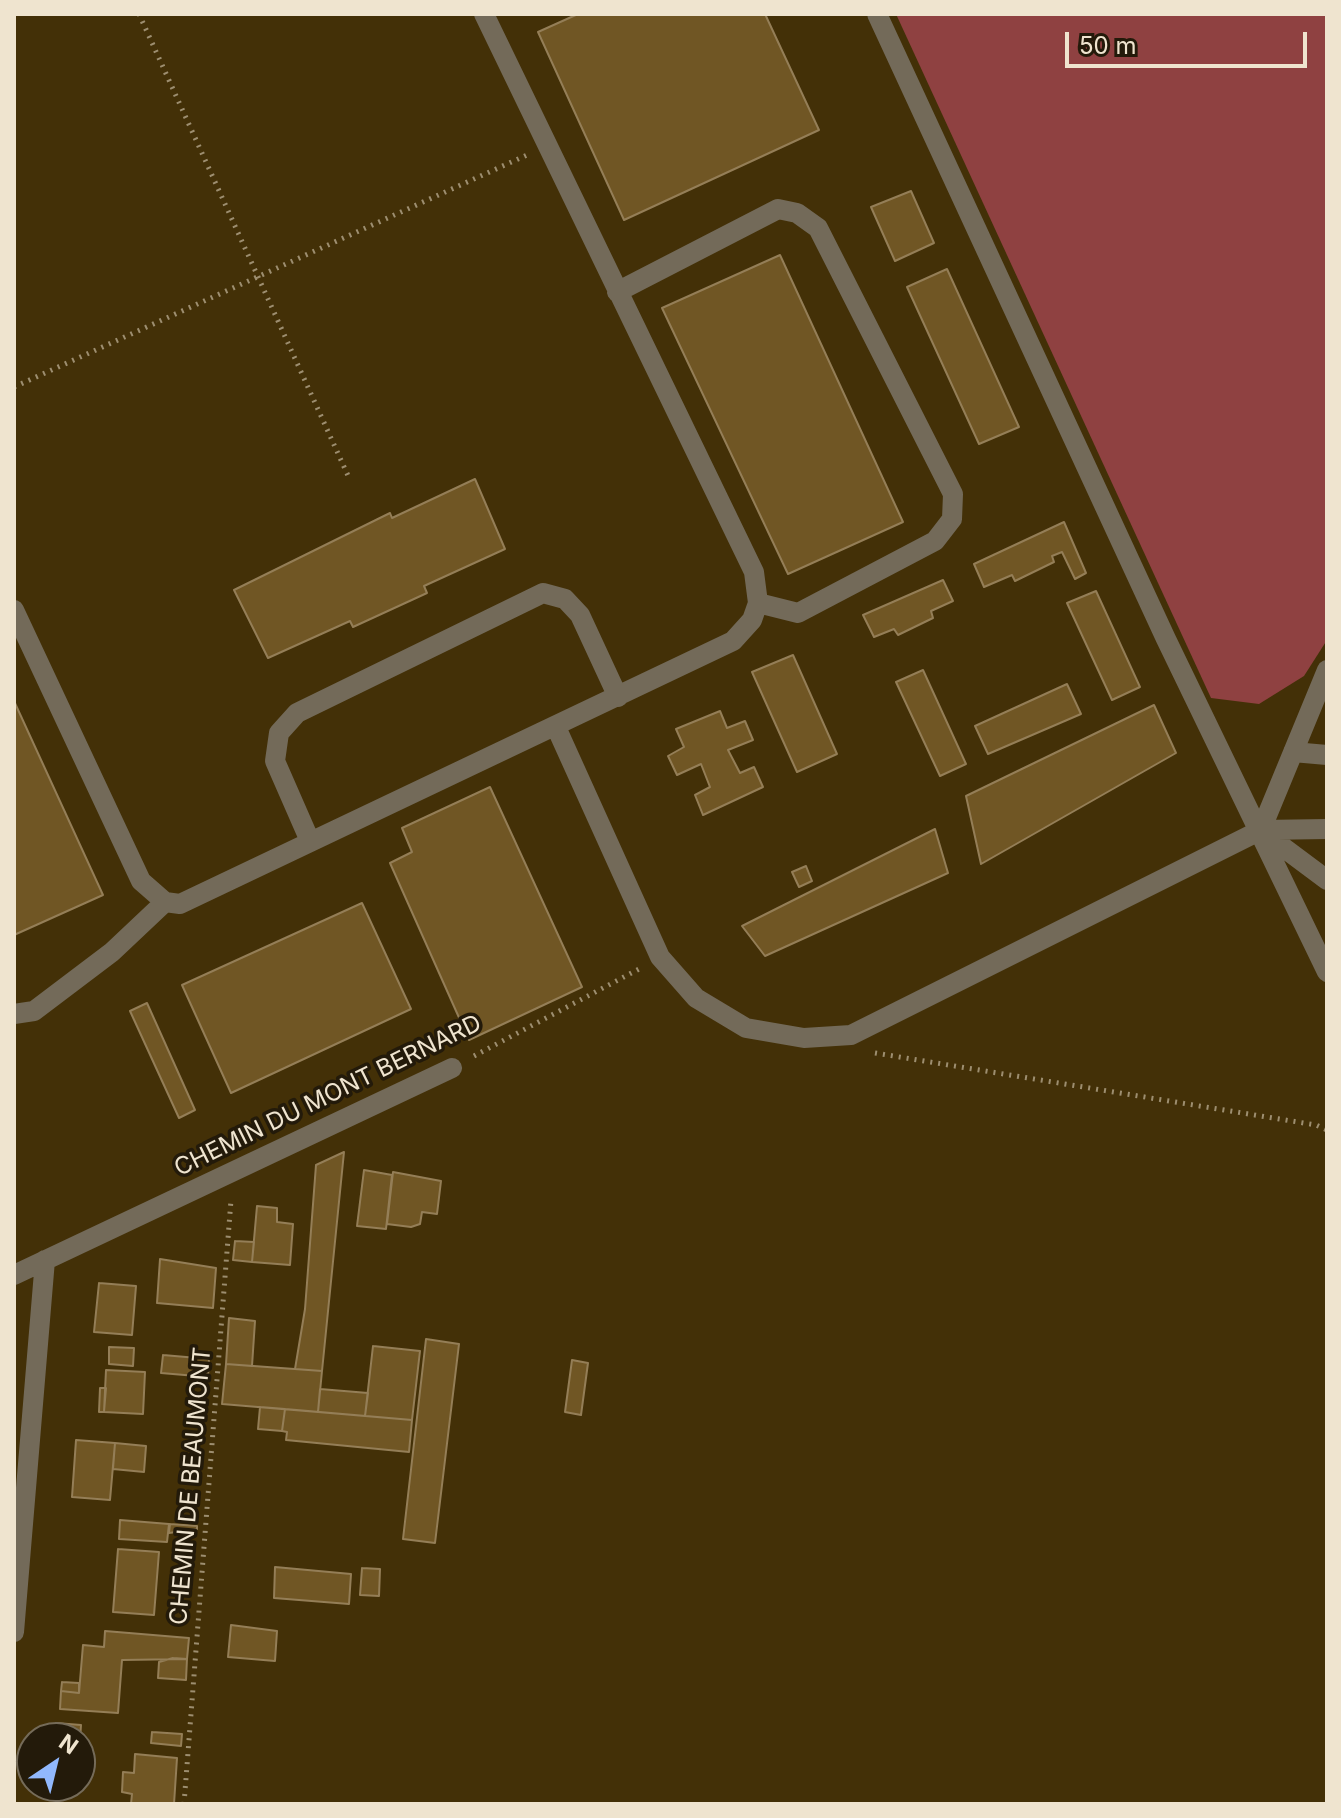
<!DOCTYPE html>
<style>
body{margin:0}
#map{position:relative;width:1341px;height:1818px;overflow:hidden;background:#433007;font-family:Inter,sans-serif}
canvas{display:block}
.frame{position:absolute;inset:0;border:16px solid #efe4cf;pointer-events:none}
.north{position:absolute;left:16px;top:1722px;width:80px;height:80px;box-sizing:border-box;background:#231a0a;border:2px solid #756b59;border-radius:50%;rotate:35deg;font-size:22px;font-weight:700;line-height:32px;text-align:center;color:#efe4cf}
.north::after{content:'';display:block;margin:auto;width:28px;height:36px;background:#91b8fd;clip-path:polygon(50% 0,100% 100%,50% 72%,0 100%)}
.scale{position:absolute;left:1065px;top:32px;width:242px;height:36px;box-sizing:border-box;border:4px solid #efe4cf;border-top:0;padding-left:10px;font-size:24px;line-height:28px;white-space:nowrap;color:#efe4cf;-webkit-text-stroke:6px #231a0a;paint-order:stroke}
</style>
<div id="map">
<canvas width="1341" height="1818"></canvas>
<div class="frame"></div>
<div class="north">N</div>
<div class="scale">50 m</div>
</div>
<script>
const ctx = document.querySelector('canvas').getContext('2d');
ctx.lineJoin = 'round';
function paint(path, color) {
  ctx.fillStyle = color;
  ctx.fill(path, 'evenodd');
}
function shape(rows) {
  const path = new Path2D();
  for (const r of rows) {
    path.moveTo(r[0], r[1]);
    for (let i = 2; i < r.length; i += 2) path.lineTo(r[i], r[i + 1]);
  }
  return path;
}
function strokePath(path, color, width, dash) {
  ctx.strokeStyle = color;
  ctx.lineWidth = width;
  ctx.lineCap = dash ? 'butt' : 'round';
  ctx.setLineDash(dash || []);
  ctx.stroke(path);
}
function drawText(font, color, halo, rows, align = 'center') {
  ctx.font = font + ' Inter,sans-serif';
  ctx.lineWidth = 7;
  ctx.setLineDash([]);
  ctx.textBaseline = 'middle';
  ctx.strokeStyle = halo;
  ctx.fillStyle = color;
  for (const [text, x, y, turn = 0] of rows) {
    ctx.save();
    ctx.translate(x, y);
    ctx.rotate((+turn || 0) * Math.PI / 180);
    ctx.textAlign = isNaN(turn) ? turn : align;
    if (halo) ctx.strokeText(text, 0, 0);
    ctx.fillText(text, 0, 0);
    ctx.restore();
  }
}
const green = shape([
 [896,14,1327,14,1327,640,1304,676,1259,704,1211,698]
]);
const building = shape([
 [578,14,765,14,819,130,624,220,538,32,578,14],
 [911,191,934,243,895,261,871,207,911,191],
 [780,255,903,522,788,574,662,308,780,255],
 [947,269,1019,427,979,444,907,287,947,269],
 [475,479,505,549,424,586,427,593,353,627,350,621,268,658,234,590,390,513,392,518,475,479],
 [1064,522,1086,573,1075,579,1062,552,1052,556,1054,562,1015,581,1012,575,984,587,974,564,1064,522],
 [943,580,953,601,931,611,933,618,898,635,894,629,874,637,863,615,943,580],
 [1096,591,1140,687,1112,700,1067,603,1096,591],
 [793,655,837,754,797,772,752,672,793,655],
 [923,670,966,764,940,776,896,682,923,670],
 [1067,684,1081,714,988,754,975,726,1067,684],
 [14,701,103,895,14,935,14,701],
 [1154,705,1176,753,981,864,966,796,1154,705],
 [720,711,727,728,745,721,753,740,728,750,740,773,754,767,763,787,703,815,695,795,710,787,701,764,677,775,668,756,684,747,676,729,720,711],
 [490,787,582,987,469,1040,390,863,412,852,402,828,490,787],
 [935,829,948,873,765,956,742,926,935,829],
 [806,866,812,881,799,887,792,872,806,866],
 [362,903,411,1009,231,1093,182,985,362,903],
 [147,1003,195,1110,179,1118,130,1011,147,1003],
 [344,1152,322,1371,295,1369,305,1309,316,1165,344,1152],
 [364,1170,392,1175,386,1229,357,1226,364,1170],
 [393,1172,441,1181,437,1214,422,1212,420,1224,411,1227,387,1224,393,1172],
 [257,1206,277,1208,277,1222,293,1224,290,1265,252,1262,257,1206],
 [235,1241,254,1242,252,1262,233,1260,235,1241],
 [160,1259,216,1268,213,1308,157,1303,160,1259],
 [99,1283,136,1286,132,1335,94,1332,99,1283],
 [229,1318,255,1321,252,1366,226,1364,229,1318],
 [426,1339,459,1344,435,1543,403,1539,426,1339],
 [373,1346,420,1351,412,1420,365,1416,373,1346],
 [109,1347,134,1348,133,1366,109,1364,109,1347],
 [163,1355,209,1359,208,1377,161,1373,163,1355],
 [572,1360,588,1363,581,1415,565,1412,572,1360],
 [226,1364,322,1371,318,1412,222,1404,226,1364],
 [106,1370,145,1372,143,1414,104,1412,106,1370],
 [100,1388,106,1388,104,1412,99,1412,100,1388],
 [320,1389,368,1393,365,1416,318,1412,320,1389],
 [260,1407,285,1409,282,1431,258,1429,260,1407],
 [285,1409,412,1420,409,1452,286,1440,287,1432,282,1431,285,1409],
 [76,1440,115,1443,110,1500,72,1497,76,1440],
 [115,1443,146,1446,144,1472,113,1469,115,1443],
 [120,1520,169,1524,167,1542,119,1539,120,1520],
 [170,1524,197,1526,197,1529,169,1533,170,1524],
 [118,1549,159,1552,154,1615,113,1612,118,1549],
 [275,1567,351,1574,349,1604,274,1598,275,1567],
 [362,1568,380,1569,379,1596,360,1595,362,1568],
 [231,1625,277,1631,275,1661,228,1657,231,1625],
 [105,1631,189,1638,187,1659,122,1660,118,1713,60,1709,61,1691,79,1693,83,1645,104,1647,105,1631],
 [173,1658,187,1659,186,1680,158,1678,159,1662,173,1658],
 [62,1682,79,1683,79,1693,61,1691,62,1682],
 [56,1723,81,1725,80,1740,55,1738,56,1723],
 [152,1732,182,1734,181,1746,151,1743,152,1732],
 [135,1754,177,1758,174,1804,131,1804,132,1794,122,1792,123,1772,134,1773,135,1754]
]);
const path = shape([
 [139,14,350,480],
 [14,387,527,155],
 [875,1053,1316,1125,1327,1130],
 [474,1056,639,969],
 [184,1804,231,1200]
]);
const minor = shape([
 [877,14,1166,639,1327,972],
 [617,292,778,209,797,213,818,228,953,494,952,519,935,541,798,613,758,603],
 [14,610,141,881,165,902,180,904,733,641,752,620,758,603,754,572,484,14],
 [556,727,660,957,696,998,746,1028,804,1038,851,1035,1261,830,1327,829],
 [1293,752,1327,755],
 [1261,830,1327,670],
 [1264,833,1327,880],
 [310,841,275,761,279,733,297,713,543,593,565,599,580,615,618,697],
 [14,1014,34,1011,112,952,165,902],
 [14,1275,452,1068],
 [14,1632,45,1260]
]);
const streetNames = [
 ["CHEMIN DU MONT BERNARD",328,1096,-26],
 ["CHEMIN DE BEAUMONT",191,1486,-85]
];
paint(green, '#8f4141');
paint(building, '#705624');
strokePath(building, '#947e57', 2);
strokePath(path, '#9d8e70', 5, [2, 6]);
strokePath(minor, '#736a59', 20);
drawText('24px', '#efe4cf', '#231a0a', streetNames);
</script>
